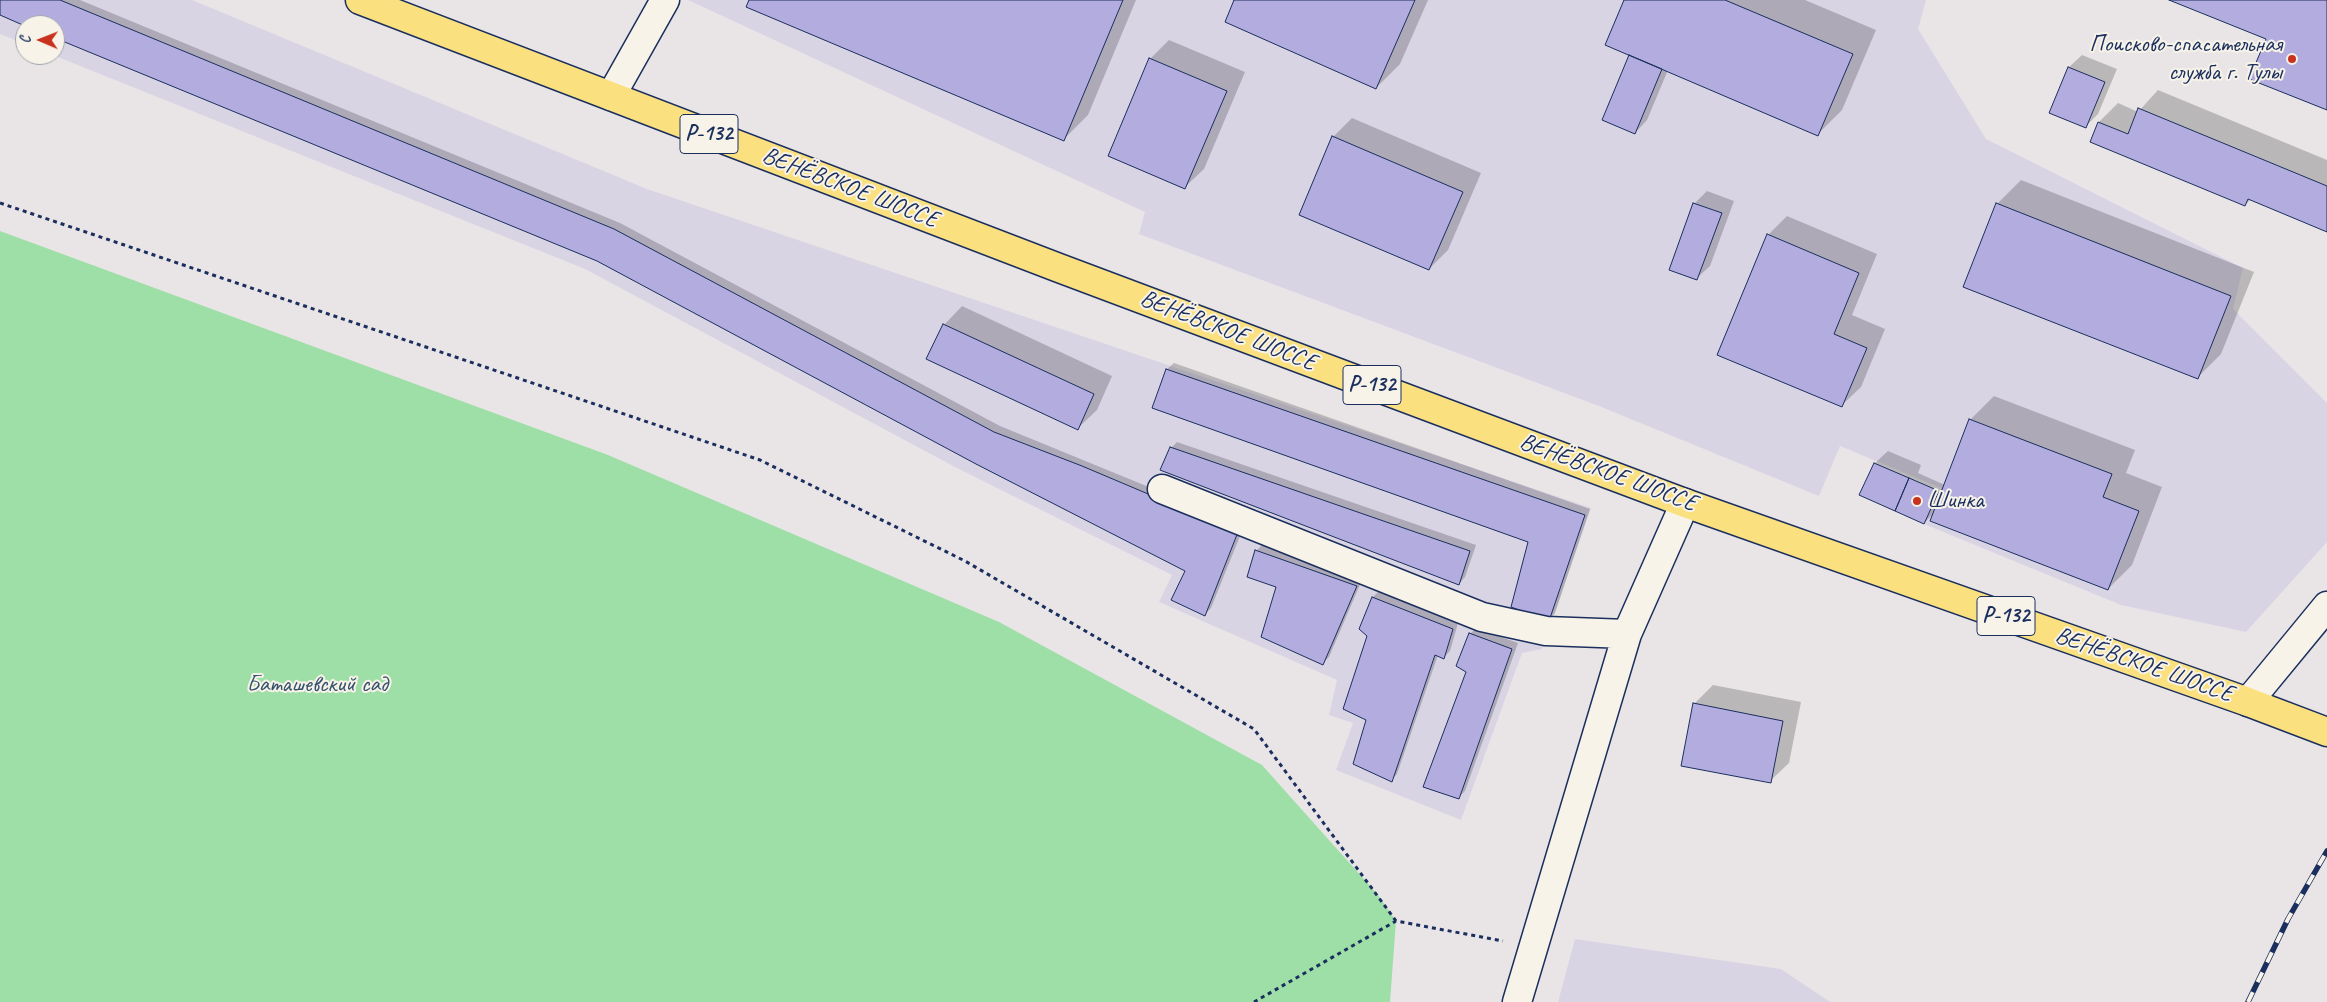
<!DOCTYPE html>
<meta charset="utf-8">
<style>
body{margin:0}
#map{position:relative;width:2327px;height:1002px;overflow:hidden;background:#e9e5e6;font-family:Caveat,sans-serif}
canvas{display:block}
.north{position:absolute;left:15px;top:15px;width:50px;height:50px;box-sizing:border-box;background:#f7f3e8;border:1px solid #9fa5b1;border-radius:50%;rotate:271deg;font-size:14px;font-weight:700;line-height:20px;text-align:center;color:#1b2f5e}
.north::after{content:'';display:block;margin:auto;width:18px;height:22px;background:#c8321e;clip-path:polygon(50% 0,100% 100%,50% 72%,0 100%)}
</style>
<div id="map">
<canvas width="2327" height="1002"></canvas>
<div class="north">С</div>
</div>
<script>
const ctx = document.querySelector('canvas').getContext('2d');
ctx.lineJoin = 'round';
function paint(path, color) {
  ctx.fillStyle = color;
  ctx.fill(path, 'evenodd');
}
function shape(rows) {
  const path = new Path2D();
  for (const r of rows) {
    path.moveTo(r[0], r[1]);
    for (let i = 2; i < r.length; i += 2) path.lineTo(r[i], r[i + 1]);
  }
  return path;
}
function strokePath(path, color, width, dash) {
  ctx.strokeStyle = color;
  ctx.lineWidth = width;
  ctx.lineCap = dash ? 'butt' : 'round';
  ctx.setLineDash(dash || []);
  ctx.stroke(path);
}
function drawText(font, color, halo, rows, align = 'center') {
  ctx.font = font + ' Caveat,sans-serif';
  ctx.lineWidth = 4;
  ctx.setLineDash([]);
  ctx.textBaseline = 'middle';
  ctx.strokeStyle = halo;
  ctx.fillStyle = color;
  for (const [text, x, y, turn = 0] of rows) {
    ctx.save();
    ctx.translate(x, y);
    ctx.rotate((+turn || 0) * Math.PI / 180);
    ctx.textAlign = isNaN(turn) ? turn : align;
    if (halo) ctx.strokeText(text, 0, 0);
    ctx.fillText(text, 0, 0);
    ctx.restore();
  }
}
const built = shape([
 [0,0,192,0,647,189,1591,508,1542,649,1522,653,1461,820,1336,770,1353,723,1329,715,1337,680,1159,602,1172,575,955,467,585,269,53,55,55,25,25,25,25,44,0,34],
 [688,0,1926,0,1918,29,1986,139,2243,268,2233,309,2327,403,2327,542,2246,632,2121,605,1924,524,1941,488,1840,446,1819,496,1599,406,1139,234,1145,212],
 [1575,939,1781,969,1830,1002,1558,1002]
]);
const green = shape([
 [0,231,608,455,999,622,1262,765,1378,895,1396,921,1390,1002,0,1002]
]);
const shadow = shape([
 [0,0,80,0,620,223,1000,426,1244,526,1211,608,1205,614,1187,570,597,260,55,37,55,25,0,14],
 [750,0,1136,0,1088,115,1064,139],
 [1236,0,1428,0,1400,64,1376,88],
 [1625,0,1805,0,1876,30,1842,110,1818,134,1668,70,1647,120,1635,133],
 [1169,40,1245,72,1204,169,1185,187,1150,59],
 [2082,55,2117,69,2098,114,2085,127,2051,112,2069,67],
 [2158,90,2327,160,2327,231,2251,199,2245,205,2092,141,2099,122,2118,103,2138,112],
 [1352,118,1481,173,1448,250,1429,269,1333,137],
 [2021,180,2254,272,2221,354,2197,378,1997,204],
 [1707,191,1734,201,1710,266,1697,278,1694,204],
 [1787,216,1877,254,1852,315,1885,329,1861,387,1842,405,1768,235],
 [962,306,1112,376,1097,410,1078,428,944,325],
 [1174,363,1590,509,1555,613,1548,620,1530,542,1153,408,1167,369],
 [1994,396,2135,450,2126,473,2162,487,2132,565,2108,589,1935,512,1924,523,1875,463,1888,451,1921,465,1918,473,1945,485,1970,420],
 [1177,442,1476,545,1465,577,1459,584,1171,448],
 [1262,545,1362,580,1329,657,1323,663,1256,551],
 [1379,591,1458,623,1450,651,1444,657,1438,655,1397,774,1391,780,1368,719,1369,635,1373,597],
 [1476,628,1518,643,1465,791,1459,797,1470,634],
 [1713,685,1801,702,1789,763,1770,781,1694,704]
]);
const building = shape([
 [0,0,60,0,614,229,994,432,1082,466,1238,532,1205,616,1171,600,1185,571,976,464,597,261,55,38,55,25,25,26,0,15,0,0],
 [749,0,1123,0,1064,141,746,7,749,0],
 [1234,0,1415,0,1376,89,1225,22,1234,0],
 [1624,0,1725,0,1853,54,1818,136,1605,45,1624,0],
 [2169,0,2327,0,2327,110,2249,79,2266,39,2169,0],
 [1629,55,1662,69,1635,134,1602,120,1629,55],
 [1149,58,1227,91,1185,189,1108,156,1149,58],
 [2068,67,2105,82,2086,128,2049,113,2068,67],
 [2138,108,2327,186,2327,232,2248,199,2245,206,2090,142,2098,122,2128,134,2138,108],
 [1332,136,1463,192,1429,270,1299,215,1332,136],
 [1693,203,1722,213,1697,280,1669,270,1693,203],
 [1996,203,2231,296,2198,379,1963,287,1996,203],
 [1767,234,1859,273,1834,334,1867,348,1842,407,1717,355,1767,234],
 [943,324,1094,394,1078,430,926,359,943,324],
 [1166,369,1585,515,1549,621,1511,607,1528,542,1152,408,1166,369],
 [1969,419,2112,474,2103,497,2139,511,2108,590,1930,521,1969,419],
 [1170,447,1470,551,1459,585,1160,470,1170,447],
 [1874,463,1909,478,1895,511,1859,495,1874,463],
 [1909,478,1939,491,1924,524,1895,511,1909,478],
 [1255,550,1357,586,1323,665,1261,637,1276,587,1247,577,1255,550],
 [1372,597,1453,629,1444,659,1435,655,1392,782,1353,764,1366,720,1343,709,1367,636,1359,629,1372,597],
 [1469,633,1512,649,1459,799,1423,787,1466,672,1456,666,1469,633],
 [1693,703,1783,721,1771,783,1681,766,1693,703]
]);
const path = shape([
 [0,203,760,460,965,561,1254,729,1396,921],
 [1254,1002,1396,921,1503,941]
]);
const minor = shape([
 [611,96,665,0],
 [1162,489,1482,617,1546,631,1627,634],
 [2248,702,2327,606],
 [1517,1002,1627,634,1685,503]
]);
const major = shape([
 [360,0,1059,268,1685,503,2248,702,2327,732]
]);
const rail = shape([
 [2248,1002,2288,919,2327,851]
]);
const markers = [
 [2292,59,5,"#c8321e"],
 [1917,501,5,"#c8321e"]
];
const shields = [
 [709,134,58],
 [1372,385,58],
 [2006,616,58]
];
const shieldNames = [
 ["Р-132",709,134],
 ["Р-132",1372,385],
 ["Р-132",2006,616]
];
const poiNames = [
 ["Поисково-спасательная",2282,45],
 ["служба г. Тулы",2282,73],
 ["Шинка",1927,501,"left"]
];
const streetNames = [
 ["ВЕНЁВСКОЕ ШОССЕ",850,188,21],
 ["ВЕНЁВСКОЕ ШОССЕ",1228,331,21],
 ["ВЕНЁВСКОЕ ШОССЕ",1608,473,20],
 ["ВЕНЁВСКОЕ ШОССЕ",2144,665,19]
];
const parkNames = [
 ["Баташевский сад",317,685]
];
paint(built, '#d9d4e4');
paint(green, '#9edea7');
paint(shadow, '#0003');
paint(building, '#b3addf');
strokePath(building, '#1b2f5e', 1);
strokePath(minor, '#1b2f5e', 31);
strokePath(major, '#1b2f5e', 31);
strokePath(path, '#1b2f5e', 3, [4, 4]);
strokePath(minor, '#f7f3e8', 28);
strokePath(major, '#fbe080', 28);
strokePath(rail, '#1b2f5e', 5.5);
strokePath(rail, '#f7f3e8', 4, [11]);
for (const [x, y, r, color] of markers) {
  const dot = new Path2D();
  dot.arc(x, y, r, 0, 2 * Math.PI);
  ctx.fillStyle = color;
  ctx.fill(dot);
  strokePath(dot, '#f7f3e8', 2);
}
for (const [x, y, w] of shields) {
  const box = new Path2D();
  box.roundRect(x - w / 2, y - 19.5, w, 39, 4);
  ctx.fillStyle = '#f7f3e8';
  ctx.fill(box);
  strokePath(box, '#1b2f5e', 1);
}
drawText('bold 22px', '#1b2f5e', null, shieldNames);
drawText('24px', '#1b2f5e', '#f7f3e8', poiNames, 'right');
drawText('24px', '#1b2f5e', '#f7f3e8', streetNames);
drawText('24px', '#35526d', '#f7f3e8', parkNames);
</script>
